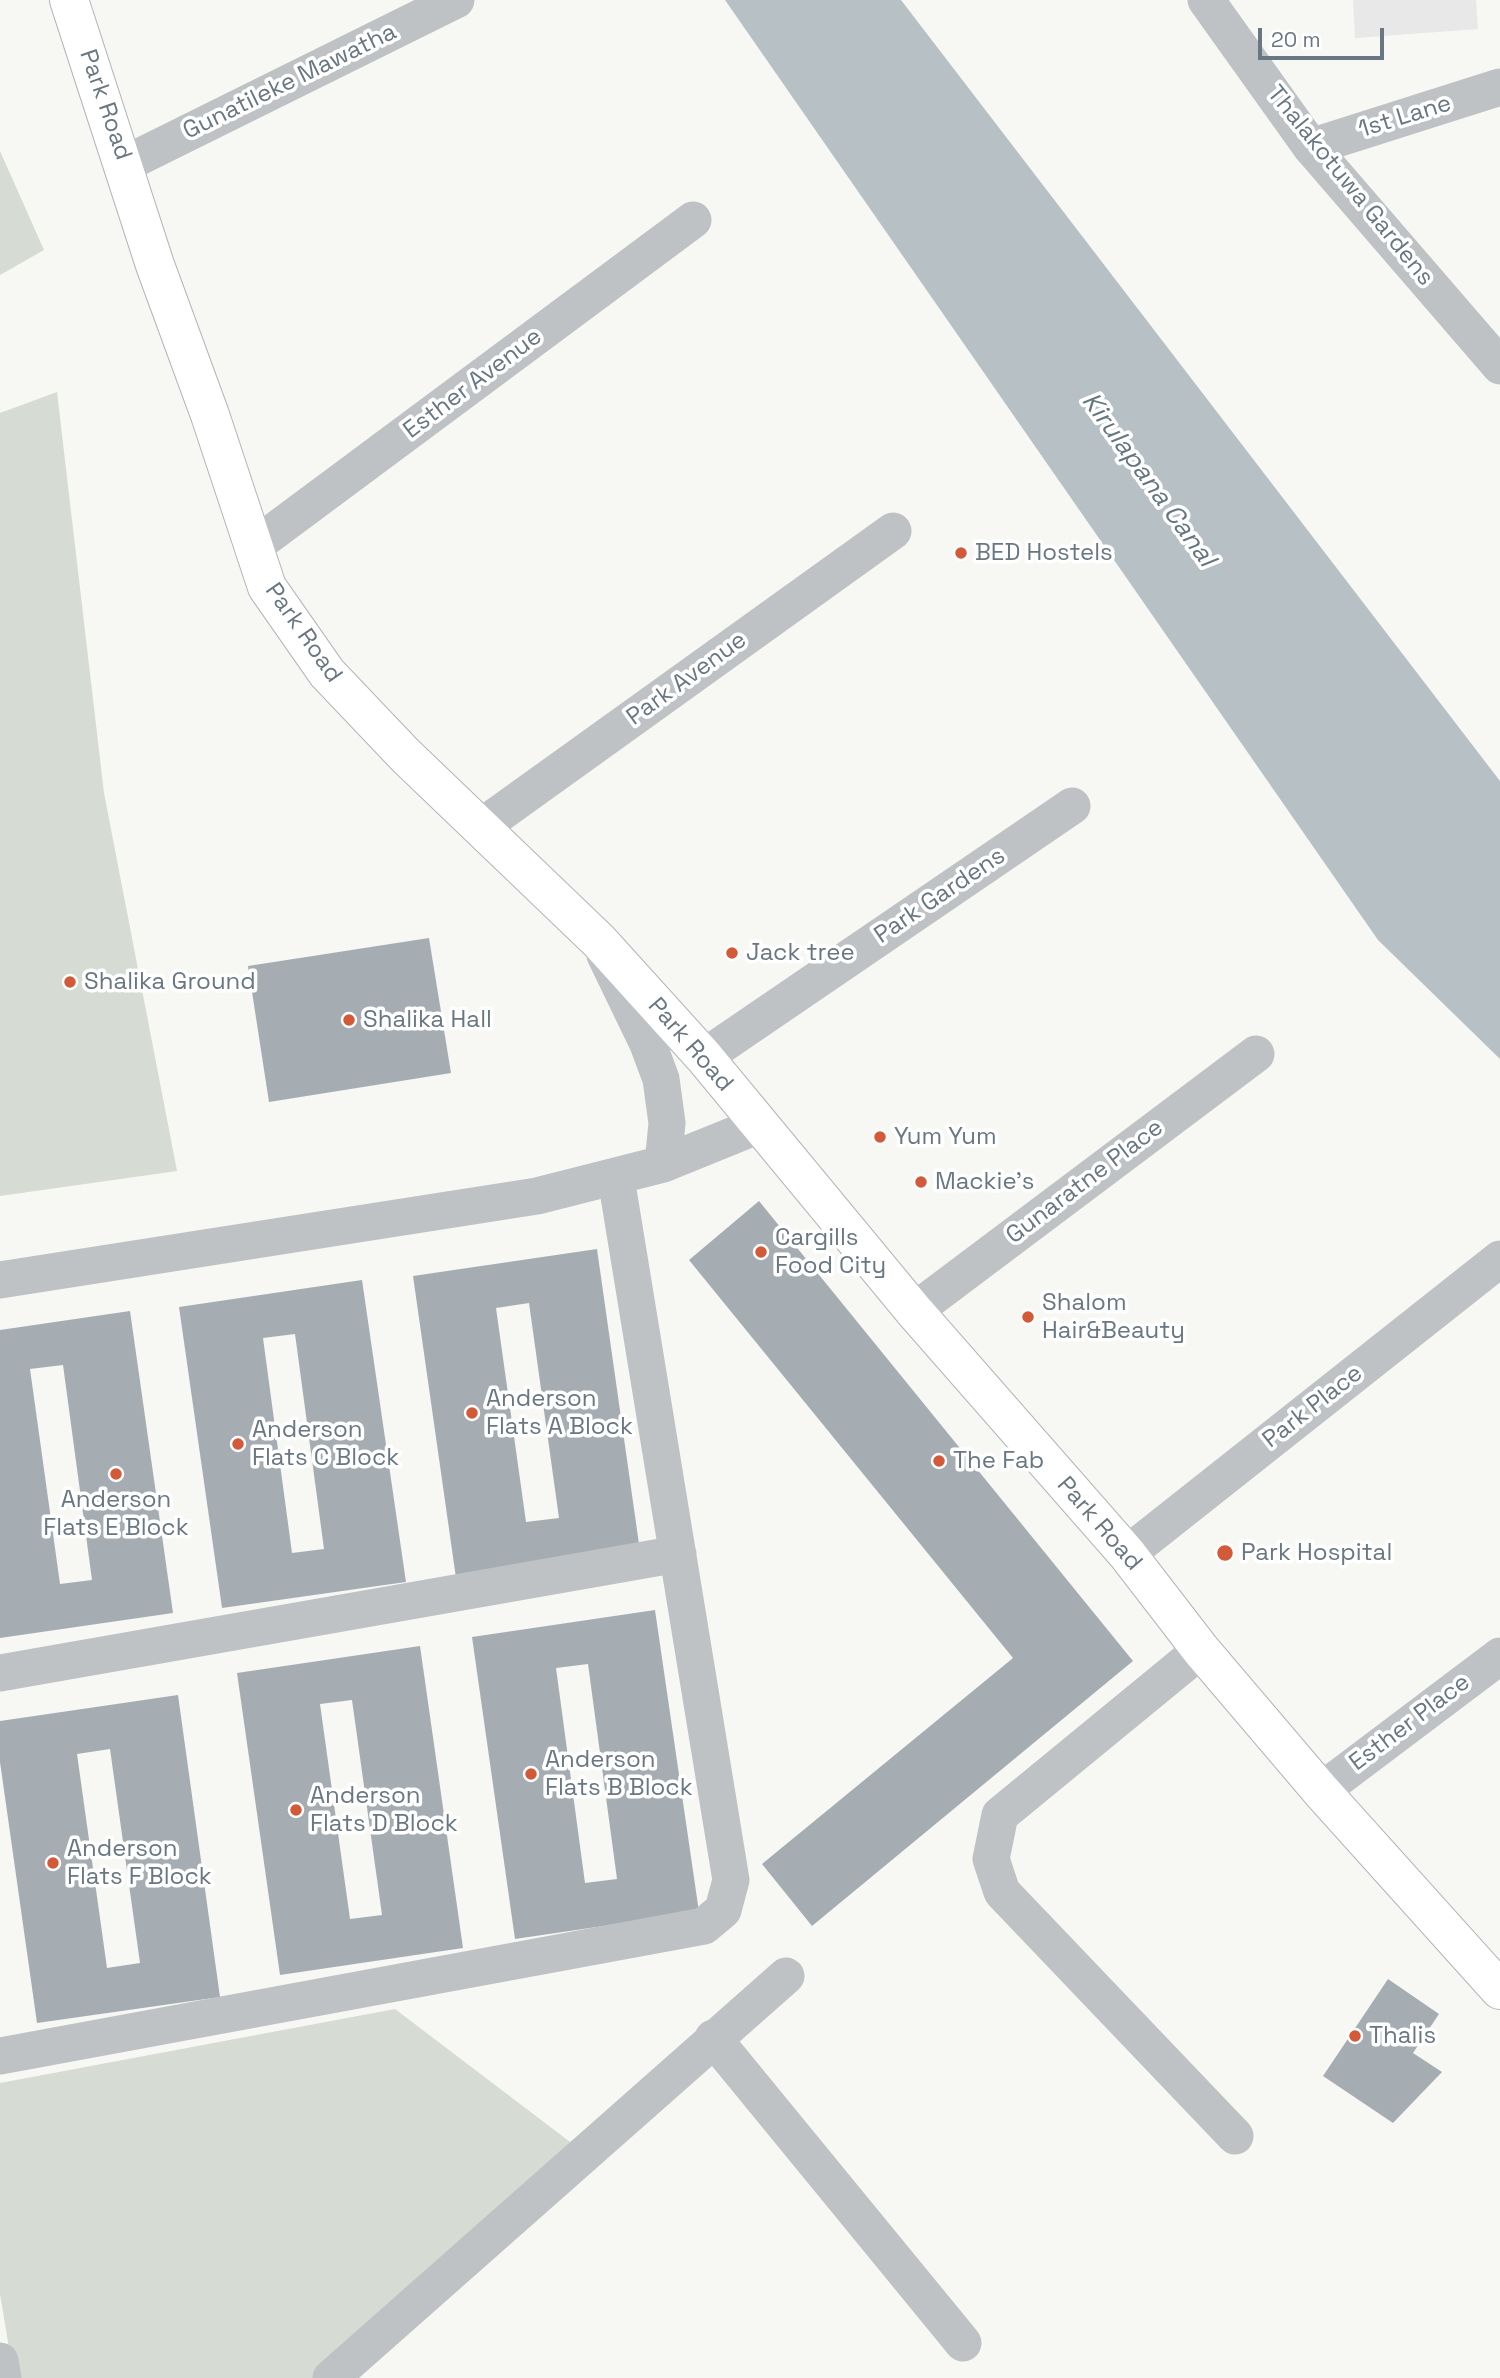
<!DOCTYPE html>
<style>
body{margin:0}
#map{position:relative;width:1500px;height:2378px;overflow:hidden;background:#f7f7f4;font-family:"Space Grotesk",sans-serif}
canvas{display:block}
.scale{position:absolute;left:1258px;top:28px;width:126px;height:32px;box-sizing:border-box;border:4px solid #697782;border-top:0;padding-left:9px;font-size:21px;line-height:24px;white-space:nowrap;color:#697782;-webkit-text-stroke:5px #fff;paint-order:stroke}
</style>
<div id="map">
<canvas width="1500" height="2378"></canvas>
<div class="scale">20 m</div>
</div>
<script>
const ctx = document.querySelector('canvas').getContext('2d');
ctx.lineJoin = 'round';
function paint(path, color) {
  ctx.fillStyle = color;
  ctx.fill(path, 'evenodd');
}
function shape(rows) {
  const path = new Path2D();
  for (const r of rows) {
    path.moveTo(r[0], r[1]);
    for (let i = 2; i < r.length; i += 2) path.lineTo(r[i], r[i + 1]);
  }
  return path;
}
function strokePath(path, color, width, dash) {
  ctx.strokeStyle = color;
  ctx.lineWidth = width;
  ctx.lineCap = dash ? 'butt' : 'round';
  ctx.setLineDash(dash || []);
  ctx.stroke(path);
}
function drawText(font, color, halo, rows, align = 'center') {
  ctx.font = font + ' "Space Grotesk",sans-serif';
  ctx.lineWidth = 7;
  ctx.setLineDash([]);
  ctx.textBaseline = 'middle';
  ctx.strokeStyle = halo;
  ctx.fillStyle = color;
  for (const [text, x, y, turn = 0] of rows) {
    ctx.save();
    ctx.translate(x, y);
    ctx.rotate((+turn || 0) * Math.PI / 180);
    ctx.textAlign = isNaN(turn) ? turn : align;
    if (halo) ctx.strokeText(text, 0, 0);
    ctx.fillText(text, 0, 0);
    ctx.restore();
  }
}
const built = shape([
 [1353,0,1476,0,1478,29,1355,38]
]);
const green = shape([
 [0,151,44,250,0,275],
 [57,392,104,793,177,1171,0,1196,0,413],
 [395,2009,582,2151,327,2378,14,2378,0,2294,0,2083]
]);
const water = shape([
 [725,0,901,0,1500,781,1500,1059,1378,940]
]);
const building = shape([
 [429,938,451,1073,269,1102,248,966],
 [759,1201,1133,1661,812,1926,762,1864,1013,1658,689,1260],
 [597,1249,640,1551,456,1578,413,1276],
 [529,1303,559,1518,526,1522,496,1308],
 [362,1280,406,1582,222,1608,179,1307],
 [295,1334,324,1549,292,1553,263,1338],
 [130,1311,173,1613,0,1638,0,1330],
 [63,1365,92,1580,60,1584,30,1369],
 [655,1610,699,1912,515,1939,472,1637],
 [588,1664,617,1879,585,1883,556,1668],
 [420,1646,463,1948,280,1975,237,1673],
 [352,1700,382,1915,350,1919,320,1704],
 [178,1695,220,1997,37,2023,0,1762,0,1721],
 [110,1749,140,1963,107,1968,77,1754],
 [1388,1979,1439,2014,1413,2053,1442,2072,1393,2123,1323,2076]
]);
const street = shape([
 [1206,0,1311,147,1500,366],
 [1311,147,1500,87],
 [125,164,456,0],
 [253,547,693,220],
 [481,827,893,531],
 [605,955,648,1044,661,1079,667,1123,663,1164],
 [704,1057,1072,806],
 [0,1280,537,1196,663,1164,759,1125],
 [914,1311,1256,1054],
 [1127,1554,1500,1259],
 [1201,1650,1000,1815,991,1859,1002,1892,1235,2136],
 [0,1673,678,1554],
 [1321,1791,1500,1656],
 [713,2038,963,2343],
 [0,2056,704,1926,723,1910,731,1880,616,1178],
 [0,2361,3,2378],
 [331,2378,786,1976]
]);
const secondary = shape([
 [69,0,155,265,210,415,267,587,327,673,405,755,599,941,704,1057,914,1311,1127,1554,1201,1650,1321,1791,1500,1990]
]);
const markers = [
 [961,553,7,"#d35a38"],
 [732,953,7,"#d35a38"],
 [70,982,7,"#d35a38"],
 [349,1020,7,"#d35a38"],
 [880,1137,7,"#d35a38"],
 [921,1182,7,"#d35a38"],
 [761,1252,7,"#d35a38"],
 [1028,1317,7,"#d35a38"],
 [472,1413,7,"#d35a38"],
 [238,1444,7,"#d35a38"],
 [939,1461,7,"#d35a38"],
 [116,1474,7,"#d35a38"],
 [1225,1553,9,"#d35a38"],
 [531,1774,7,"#d35a38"],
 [296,1810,7,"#d35a38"],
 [53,1863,7,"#d35a38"],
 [1355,2036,7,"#d35a38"]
];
const streetNames = [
 ["Gunatileke Mawatha",290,82,-26],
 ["Park Road",105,105,71],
 ["1st Lane",1405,117,-17],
 ["Thalakotuwa Gardens",1350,186,51],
 ["Esther Avenue",473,384,-37],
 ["Park Road",303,633,55],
 ["Park Avenue",687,679,-36],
 ["Park Gardens",940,896,-34],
 ["Park Road",690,1045,49],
 ["Gunaratne Place",1085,1182,-37],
 ["Park Place",1313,1407,-38],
 ["Park Road",1099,1524,49],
 ["Esther Place",1410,1723,-37]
];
const poiNames = [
 ["BED Hostels",975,553],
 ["Jack tree",746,953],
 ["Shalika Ground",84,982],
 ["Shalika Hall",363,1020],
 ["Yum Yum",894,1137],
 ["Mackie's",935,1182],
 ["Cargills",775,1238],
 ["Food City",775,1266],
 ["Shalom",1042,1303],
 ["Hair&Beauty",1042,1331],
 ["Anderson",486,1399],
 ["Flats A Block",486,1427],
 ["Anderson",252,1430],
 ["Flats C Block",252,1458],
 ["The Fab",953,1461],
 ["Anderson",116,1500,"center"],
 ["Flats E Block",116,1528,"center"],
 ["Park Hospital",1241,1553],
 ["Anderson",545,1760],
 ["Flats B Block",545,1788],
 ["Anderson",310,1796],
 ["Flats D Block",310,1824],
 ["Anderson",67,1849],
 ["Flats F Block",67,1877],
 ["Thalis",1369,2036]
];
const waterNames = [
 ["Kirulapana Canal",1148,480,54]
];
paint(built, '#e7e8e7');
paint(green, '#d6dbd4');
paint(water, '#b7c1c5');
paint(building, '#a6adb2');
strokePath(secondary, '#b1b6ba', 40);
strokePath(street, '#bec2c5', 37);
strokePath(secondary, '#fff', 38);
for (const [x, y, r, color] of markers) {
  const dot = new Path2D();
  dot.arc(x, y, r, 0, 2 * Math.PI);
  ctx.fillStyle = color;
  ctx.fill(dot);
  strokePath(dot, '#fff', 2.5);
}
drawText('24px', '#697782', '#fff', streetNames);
drawText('24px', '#697782', '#fff', poiNames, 'left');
drawText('italic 26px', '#64777f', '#fff', waterNames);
</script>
